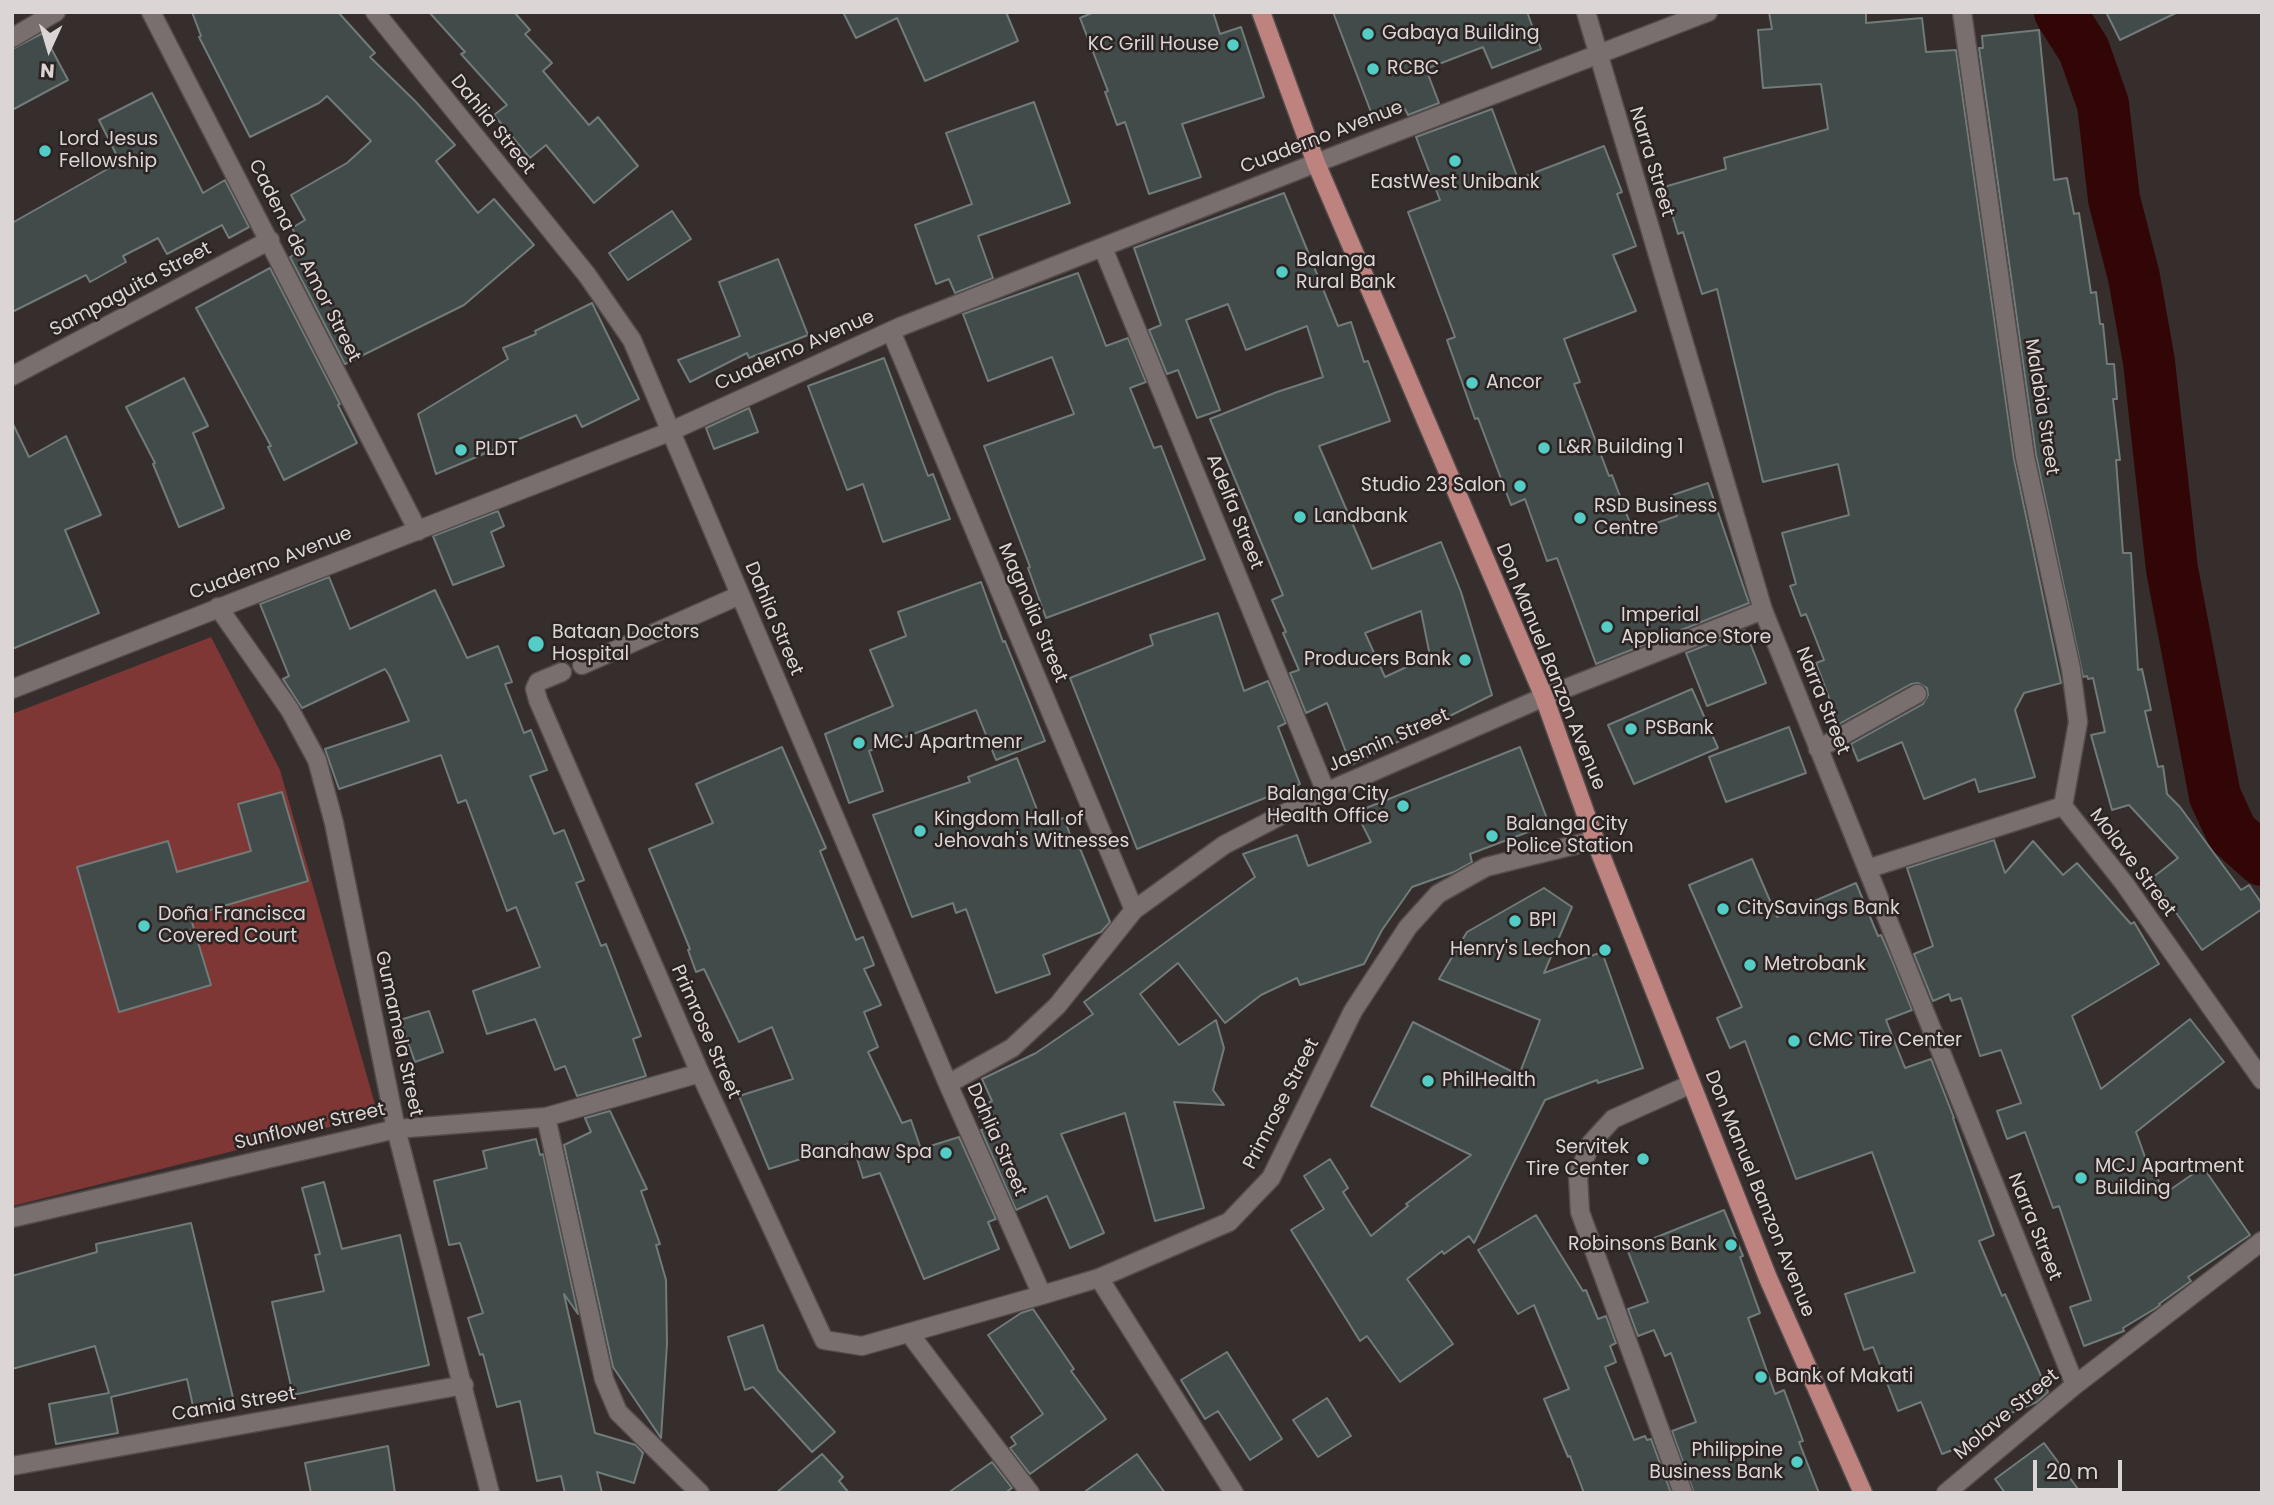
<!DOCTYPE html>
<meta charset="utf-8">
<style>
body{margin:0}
#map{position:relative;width:2274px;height:1505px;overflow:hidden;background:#362e2d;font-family:Poppins,sans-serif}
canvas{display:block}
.frame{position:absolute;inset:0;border:14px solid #dbd6d5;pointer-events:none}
.north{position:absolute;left:14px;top:14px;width:70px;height:70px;-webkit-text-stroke:5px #2c2423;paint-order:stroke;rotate:184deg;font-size:19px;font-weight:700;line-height:28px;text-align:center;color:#dbd6d5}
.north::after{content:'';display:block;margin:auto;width:24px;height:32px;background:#dbd6d5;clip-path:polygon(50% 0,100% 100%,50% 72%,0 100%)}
.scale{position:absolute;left:2033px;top:1460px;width:89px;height:32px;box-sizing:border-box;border:4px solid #dbd6d5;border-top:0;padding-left:9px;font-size:21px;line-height:24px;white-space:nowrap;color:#dbd6d5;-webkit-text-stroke:5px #2c2423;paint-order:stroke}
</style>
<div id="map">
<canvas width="2274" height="1505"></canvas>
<div class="frame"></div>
<div class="north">N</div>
<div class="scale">20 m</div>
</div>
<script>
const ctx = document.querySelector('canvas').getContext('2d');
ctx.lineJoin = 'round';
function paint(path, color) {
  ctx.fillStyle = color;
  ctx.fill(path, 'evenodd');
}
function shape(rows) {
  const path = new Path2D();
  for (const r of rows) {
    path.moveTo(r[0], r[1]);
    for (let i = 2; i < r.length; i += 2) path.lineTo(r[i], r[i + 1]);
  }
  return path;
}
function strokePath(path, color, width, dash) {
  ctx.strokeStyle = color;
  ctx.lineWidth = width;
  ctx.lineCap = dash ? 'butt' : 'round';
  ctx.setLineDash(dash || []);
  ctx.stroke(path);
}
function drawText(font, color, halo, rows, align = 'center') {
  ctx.font = font + ' Poppins,sans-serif';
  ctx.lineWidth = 5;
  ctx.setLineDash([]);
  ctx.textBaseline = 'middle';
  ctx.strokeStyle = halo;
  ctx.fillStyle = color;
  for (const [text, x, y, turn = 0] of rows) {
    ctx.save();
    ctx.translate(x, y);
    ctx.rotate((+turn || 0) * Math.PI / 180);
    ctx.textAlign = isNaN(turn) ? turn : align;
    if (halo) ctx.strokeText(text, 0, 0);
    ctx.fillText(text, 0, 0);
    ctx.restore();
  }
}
const green = shape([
 [211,637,280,770,378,1115,12,1206,12,714]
]);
const river = shape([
 [2060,12,2084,50,2103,104,2114,199,2134,277,2149,362,2172,569,2215,796,2232,833,2262,860]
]);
const building = shape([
 [192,12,338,12,375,53,370,57,416,102,455,145,436,161,478,213,494,199,534,245,464,305,345,364,290,257,304,249,292,228,305,220,291,195,347,163,371,141,327,96,319,103,250,137,199,37,201,36,192,12],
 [429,12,514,12,530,30,525,34,552,63,543,71,589,125,598,117,638,166,594,203,546,145,530,158,494,115,507,105,461,54,465,52,429,12],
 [843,12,1006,12,1018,41,925,81,897,18,856,38,843,12],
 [1094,12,1213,12,1220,34,1241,27,1264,97,1182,124,1201,177,1149,194,1125,122,1117,125,1105,92,1108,91,1080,18,1094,12],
 [1333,12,1527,12,1541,49,1492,68,1483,47,1426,69,1439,103,1408,115,1405,109,1374,120,1333,12],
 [1769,12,1866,12,1866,23,1922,18,1926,52,1956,50,2014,459,2061,683,2024,693,2015,710,2035,777,1979,792,1975,779,1924,799,1902,742,1858,761,1851,744,1923,704,1928,695,1927,688,1918,683,1911,684,1839,724,1816,663,1824,660,1806,614,1801,616,1790,586,1796,584,1782,533,1849,515,1838,464,1763,482,1717,289,1702,294,1683,232,1678,234,1664,187,1726,169,1724,158,1828,129,1821,84,1763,88,1758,30,1772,29,1769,12],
 [2106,12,2178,12,2120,40,2106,12],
 [2039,30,2054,180,2067,178,2074,214,2079,213,2091,293,2096,292,2100,324,2103,324,2107,364,2114,364,2117,399,2113,399,2120,460,2116,460,2123,553,2131,553,2138,670,2142,669,2151,710,2145,711,2158,767,2163,766,2167,794,2180,807,2241,890,2249,885,2262,904,2262,909,2202,950,2152,878,2178,858,2129,805,2112,810,2091,735,2105,732,2093,678,2088,679,2087,676,2083,677,2036,455,1979,48,1983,48,1982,36,2039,30],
 [43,33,68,80,12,110,12,49,43,33],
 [152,93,203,193,225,180,249,227,229,238,222,225,167,254,158,238,123,256,126,262,90,282,86,275,12,312,12,223,120,162,99,120,152,93],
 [1034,102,1070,203,978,236,993,278,955,293,949,279,936,284,915,225,972,204,946,133,1034,102],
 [1492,109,1518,179,1604,146,1622,192,1617,194,1636,246,1613,255,1636,311,1564,339,1580,382,1574,384,1609,476,1612,475,1633,531,1677,516,1670,496,1708,483,1749,603,1596,664,1557,558,1547,561,1525,499,1511,505,1478,418,1475,419,1447,340,1455,337,1408,212,1440,200,1416,137,1492,109],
 [1284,193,1338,326,1351,322,1364,362,1368,361,1390,421,1319,446,1372,569,1441,542,1461,592,1492,695,1351,765,1327,703,1306,713,1290,673,1299,670,1283,633,1286,632,1272,600,1283,595,1210,419,1277,392,1323,377,1307,326,1246,350,1228,304,1186,320,1220,410,1197,418,1178,370,1167,374,1149,330,1161,325,1134,248,1284,193],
 [1421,611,1430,656,1385,677,1365,633,1421,611],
 [672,211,691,239,628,280,609,253,672,211],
 [778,259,808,335,749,358,747,353,690,382,678,360,740,336,719,282,778,259],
 [270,268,340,404,338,405,357,443,284,480,268,447,271,446,196,308,270,268],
 [1078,273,1106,346,1128,338,1146,382,1130,388,1154,448,1161,446,1205,559,1046,618,1028,568,1030,567,984,446,1074,414,1052,357,988,381,963,314,1078,273],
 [592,303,639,399,582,427,576,415,436,474,418,414,508,359,503,348,536,334,535,331,592,303],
 [884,358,928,476,933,474,950,519,883,542,863,484,847,490,808,386,884,358],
 [184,378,208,426,193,433,224,508,179,527,153,464,155,463,126,407,184,378],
 [749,408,758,432,714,449,706,428,749,408],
 [12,422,29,457,66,436,101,515,65,530,99,613,12,649,12,422],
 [498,511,504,526,491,532,504,566,453,585,433,536,498,511],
 [329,577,350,629,435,590,467,658,498,646,512,682,505,684,524,733,531,730,547,770,530,776,554,834,564,830,584,880,576,883,601,946,606,944,641,1036,633,1039,646,1076,577,1096,565,1066,555,1070,535,1019,487,1034,473,991,540,967,516,907,507,911,466,800,458,803,441,755,339,789,325,749,409,721,389,675,385,669,302,708,283,679,289,676,260,604,329,577],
 [981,582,1003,642,1005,641,1045,741,996,760,976,710,869,751,883,791,849,803,825,734,893,706,870,650,906,636,898,612,981,582],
 [1218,613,1244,691,1268,681,1286,723,1278,727,1300,784,1137,849,1070,678,1153,645,1150,635,1218,613],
 [1745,630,1766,683,1707,706,1686,653,1745,630],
 [1692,689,1718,748,1634,784,1608,725,1692,689],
 [1789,727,1806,773,1726,802,1709,757,1789,727],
 [782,747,826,848,820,851,856,940,863,937,874,965,864,969,881,1005,864,1012,878,1047,868,1052,902,1123,911,1120,921,1149,959,1137,996,1219,988,1222,999,1249,924,1279,880,1173,863,1178,852,1143,769,1169,739,1096,793,1079,772,1027,739,1042,704,969,696,972,688,950,690,949,649,849,713,823,696,784,782,747],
 [1520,747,1549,824,1470,854,1472,862,1454,872,1412,887,1382,930,1364,964,1300,985,1297,978,1261,995,1225,1023,1178,963,1140,994,1179,1045,1216,1020,1224,1048,1213,1090,1224,1105,1174,1102,1204,1208,1155,1221,1125,1113,1061,1134,1104,1233,1070,1248,1047,1196,1016,1210,981,1130,985,1129,976,1109,992,1101,982,1079,1036,1053,1093,1014,1084,1002,1255,877,1243,854,1297,835,1308,866,1371,842,1356,812,1520,747],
 [1017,758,1043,825,1064,818,1075,848,1079,846,1110,922,1101,932,1043,955,1050,974,996,993,966,909,956,913,953,903,912,917,873,815,970,782,968,777,1017,758],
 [282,792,308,881,190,916,211,985,119,1012,77,867,168,841,177,872,251,851,238,804,282,792],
 [1994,840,2005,873,2033,841,2063,875,2077,863,2131,924,2134,922,2159,964,2072,1016,2101,1089,2190,1019,2224,1062,2136,1132,2150,1171,2154,1169,2164,1194,2203,1167,2250,1235,2188,1277,2191,1281,2159,1304,2160,1305,2156,1308,2123,1328,2124,1331,2084,1346,2070,1307,2091,1300,2059,1206,2053,1208,2025,1132,2007,1139,1997,1111,2021,1103,2001,1050,1980,1056,1961,998,1951,1001,1949,994,1933,1001,1914,954,1933,946,1907,868,1994,840],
 [1752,859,1777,917,1856,883,1878,936,1881,935,1892,960,1912,1010,1886,1020,1905,1068,1931,1059,1954,1118,1953,1118,1994,1235,1979,1241,2002,1296,2005,1294,2048,1392,2037,1402,1981,1426,1986,1437,1942,1454,1921,1402,1898,1411,1873,1347,1864,1350,1845,1294,1915,1272,1872,1152,1796,1179,1745,1041,1730,1048,1717,1018,1742,1007,1689,885,1752,859],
 [1544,888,1572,907,1544,973,1602,952,1643,1068,1598,1083,1597,1080,1545,1100,1474,1243,1469,1236,1444,1254,1442,1251,1407,1279,1453,1344,1400,1382,1367,1336,1360,1341,1291,1230,1324,1209,1304,1176,1330,1159,1348,1188,1343,1192,1371,1236,1408,1206,1406,1204,1471,1155,1371,1106,1413,1022,1519,1075,1540,1020,1439,979,1467,932,1544,888],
 [429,1011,443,1052,415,1062,400,1020,429,1011],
 [610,1111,647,1189,641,1191,660,1244,656,1245,666,1280,667,1344,661,1438,613,1367,564,1145,591,1132,585,1118,610,1111],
 [536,1139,540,1155,543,1154,578,1314,564,1294,595,1433,636,1445,643,1453,634,1483,597,1472,602,1493,565,1493,561,1476,537,1481,520,1401,497,1407,483,1354,480,1355,468,1318,483,1313,460,1243,449,1245,434,1181,487,1168,483,1151,536,1139],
 [324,1182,342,1249,400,1235,429,1365,293,1395,272,1302,324,1291,315,1255,320,1254,302,1188,324,1182],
 [1724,1210,1743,1256,1740,1257,1760,1313,1748,1318,1775,1394,1784,1390,1803,1441,1799,1442,1819,1493,1694,1493,1672,1431,1696,1422,1671,1353,1665,1356,1654,1330,1638,1336,1628,1309,1648,1302,1627,1249,1724,1210],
 [1536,1215,1583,1291,1586,1290,1598,1319,1606,1316,1616,1343,1610,1346,1616,1362,1605,1367,1634,1440,1645,1436,1647,1440,1651,1439,1671,1493,1584,1493,1570,1456,1568,1457,1544,1399,1569,1389,1534,1305,1518,1314,1478,1250,1536,1215],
 [191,1223,235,1406,195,1415,187,1379,111,1397,118,1433,56,1444,49,1404,109,1393,95,1346,12,1369,12,1276,97,1252,96,1244,191,1223],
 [1033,1309,1074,1369,1071,1371,1106,1419,1030,1474,1010,1448,1016,1444,1011,1437,1043,1414,988,1335,1021,1313,1033,1309],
 [763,1325,778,1370,835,1432,812,1452,753,1387,745,1390,728,1337,763,1325],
 [1227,1352,1282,1439,1250,1460,1218,1411,1205,1419,1181,1380,1227,1352],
 [1327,1398,1351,1436,1318,1457,1293,1420,1327,1398],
 [2044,1443,2081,1493,2005,1493,1995,1479,2044,1443],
 [388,1446,395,1493,311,1493,305,1463,388,1446],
 [822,1454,843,1477,839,1481,849,1493,776,1493,822,1454],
 [1137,1454,1165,1493,1083,1493,1137,1454],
 [992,1462,1012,1488,1005,1493,948,1493,992,1462]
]);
const minor = shape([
 [151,12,418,531],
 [375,12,587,275,632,340,948,1084,1042,1295],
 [1586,12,1763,610,2075,1385],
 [1962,12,2025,457,2071,669,2078,722,2063,806],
 [12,38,56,12],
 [1103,248,1326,792],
 [891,331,1134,910],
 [12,376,270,240],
 [218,607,290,710,317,760,334,823,396,1129,490,1493],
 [582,665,740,595],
 [562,672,538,682,535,689,538,700,700,1073,824,1340,862,1346,1042,1295,1099,1278,1229,1222,1271,1178,1353,1011,1408,927,1438,894,1486,867,1595,840],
 [12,689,669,432,902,326,1316,163,1708,12],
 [1818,749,1917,694],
 [2063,806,2124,883,2262,1080],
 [1867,869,2063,806],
 [948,1084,1012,1048,1057,1006,1134,910,1224,845,1326,792,1544,697,1763,610],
 [546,1117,604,1379,618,1412,700,1493],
 [12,1218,396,1129,546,1117,700,1073],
 [1099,1278,1234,1493],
 [909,1333,1030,1493],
 [12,1466,464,1385],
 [1683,1493,1580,1212,1578,1175,1591,1143,1613,1119,1691,1084],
 [1946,1493,2075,1385,2262,1241]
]);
const major = shape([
 [1261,12,1316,163,1544,697,1595,840,1768,1278,1863,1493]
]);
const markers = [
 [1368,34,7,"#54cdc7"],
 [1233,45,7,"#54cdc7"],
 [1373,69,7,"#54cdc7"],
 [45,151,7,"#54cdc7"],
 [1455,161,7,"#54cdc7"],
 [1282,272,7,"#54cdc7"],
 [1472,383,7,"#54cdc7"],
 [1544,448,7,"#54cdc7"],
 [461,450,7,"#54cdc7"],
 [1520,486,7,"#54cdc7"],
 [1300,517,7,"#54cdc7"],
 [1580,518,7,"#54cdc7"],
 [1607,627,7,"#54cdc7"],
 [536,644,9,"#54cdc7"],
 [1465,660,7,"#54cdc7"],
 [1631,729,7,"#54cdc7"],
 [859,743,7,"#54cdc7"],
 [1403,806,7,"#54cdc7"],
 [920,831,7,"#54cdc7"],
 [1492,836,7,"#54cdc7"],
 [1723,909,7,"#54cdc7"],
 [1515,921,7,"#54cdc7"],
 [144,926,7,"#54cdc7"],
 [1605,950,7,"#54cdc7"],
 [1750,965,7,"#54cdc7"],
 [1794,1041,7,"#54cdc7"],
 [1428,1081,7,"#54cdc7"],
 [946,1153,7,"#54cdc7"],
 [1643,1159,7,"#54cdc7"],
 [2081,1178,7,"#54cdc7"],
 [1731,1245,7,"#54cdc7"],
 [1761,1377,7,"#54cdc7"],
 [1797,1462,7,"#54cdc7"]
];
const poiNames = [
 ["Gabaya Building",1382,34],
 ["KC Grill House",1219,45,"right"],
 ["RCBC",1387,69],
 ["Lord Jesus",59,140],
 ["Fellowship",59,162],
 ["EastWest Unibank",1455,183,"center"],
 ["Balanga",1296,261],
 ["Rural Bank",1296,283],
 ["Ancor",1486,383],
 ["L&R Building 1",1558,448],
 ["PLDT",475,450],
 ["Studio 23 Salon",1506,486,"right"],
 ["RSD Business",1594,507],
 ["Centre",1594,529],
 ["Landbank",1314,517],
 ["Imperial",1621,616],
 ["Appliance Store",1621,638],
 ["Bataan Doctors",552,633],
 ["Hospital",552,655],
 ["Producers Bank",1451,660,"right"],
 ["PSBank",1645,729],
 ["MCJ Apartmenr",873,743],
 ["Balanga City",1389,795,"right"],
 ["Health Office",1389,817,"right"],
 ["Kingdom Hall of",934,820],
 ["Jehovah's Witnesses",934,842],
 ["Balanga City",1506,825],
 ["Police Station",1506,847],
 ["CitySavings Bank",1737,909],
 ["Doña Francisca",158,915],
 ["Covered Court",158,937],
 ["BPI",1529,921],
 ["Henry's Lechon",1591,950,"right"],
 ["Metrobank",1764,965],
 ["CMC Tire Center",1808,1041],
 ["PhilHealth",1442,1081],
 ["Servitek",1629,1148,"right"],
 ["Tire Center",1629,1170,"right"],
 ["Banahaw Spa",932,1153,"right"],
 ["MCJ Apartment",2095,1167],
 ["Building",2095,1189],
 ["Robinsons Bank",1717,1245,"right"],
 ["Bank of Makati",1775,1377],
 ["Philippine",1783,1451,"right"],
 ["Business Bank",1783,1473,"right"]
];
const streetNames = [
 ["Dahlia Street",492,125,51],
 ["Cuaderno Avenue",1322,138,-21],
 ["Narra Street",1651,162,73],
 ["Cadena de Amor Street",304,261,63],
 ["Sampaguita Street",131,290,-28],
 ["Cuaderno Avenue",795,351,-24],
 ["Malabia Street",2041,407,81],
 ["Adelfa Street",1234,512,68],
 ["Cuaderno Avenue",271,564,-21],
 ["Magnolia Street",1032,613,67],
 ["Dahlia Street",773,619,67],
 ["Don Manuel Banzon Avenue",1550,667,68],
 ["Narra Street",1822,701,68],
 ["Jasmin Street",1389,741,-24],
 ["Molave Street",2132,863,53],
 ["Primrose Street",705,1032,66],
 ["Gumamela Street",398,1034,78],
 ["Primrose Street",1282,1104,-63],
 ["Sunflower Street",310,1127,-13],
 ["Dahlia Street",996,1140,66],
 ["Don Manuel Banzon Avenue",1759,1194,68],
 ["Narra Street",2034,1227,68],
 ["Camia Street",234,1405,-10],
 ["Molave Street",2007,1415,-40]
];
paint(green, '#7e3734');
strokePath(river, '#320607', 52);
paint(building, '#414b4a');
strokePath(building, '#707b7a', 2);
strokePath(minor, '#534c4b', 21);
strokePath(major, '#534c4b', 21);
strokePath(minor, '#796f6e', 18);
strokePath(major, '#bf837f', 18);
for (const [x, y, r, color] of markers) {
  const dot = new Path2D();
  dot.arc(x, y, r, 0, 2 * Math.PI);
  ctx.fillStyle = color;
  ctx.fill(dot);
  strokePath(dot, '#2c2423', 2.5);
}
drawText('19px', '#dbd6d5', '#2c2423', poiNames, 'left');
drawText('19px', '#dbd6d5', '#2c2423', streetNames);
</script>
